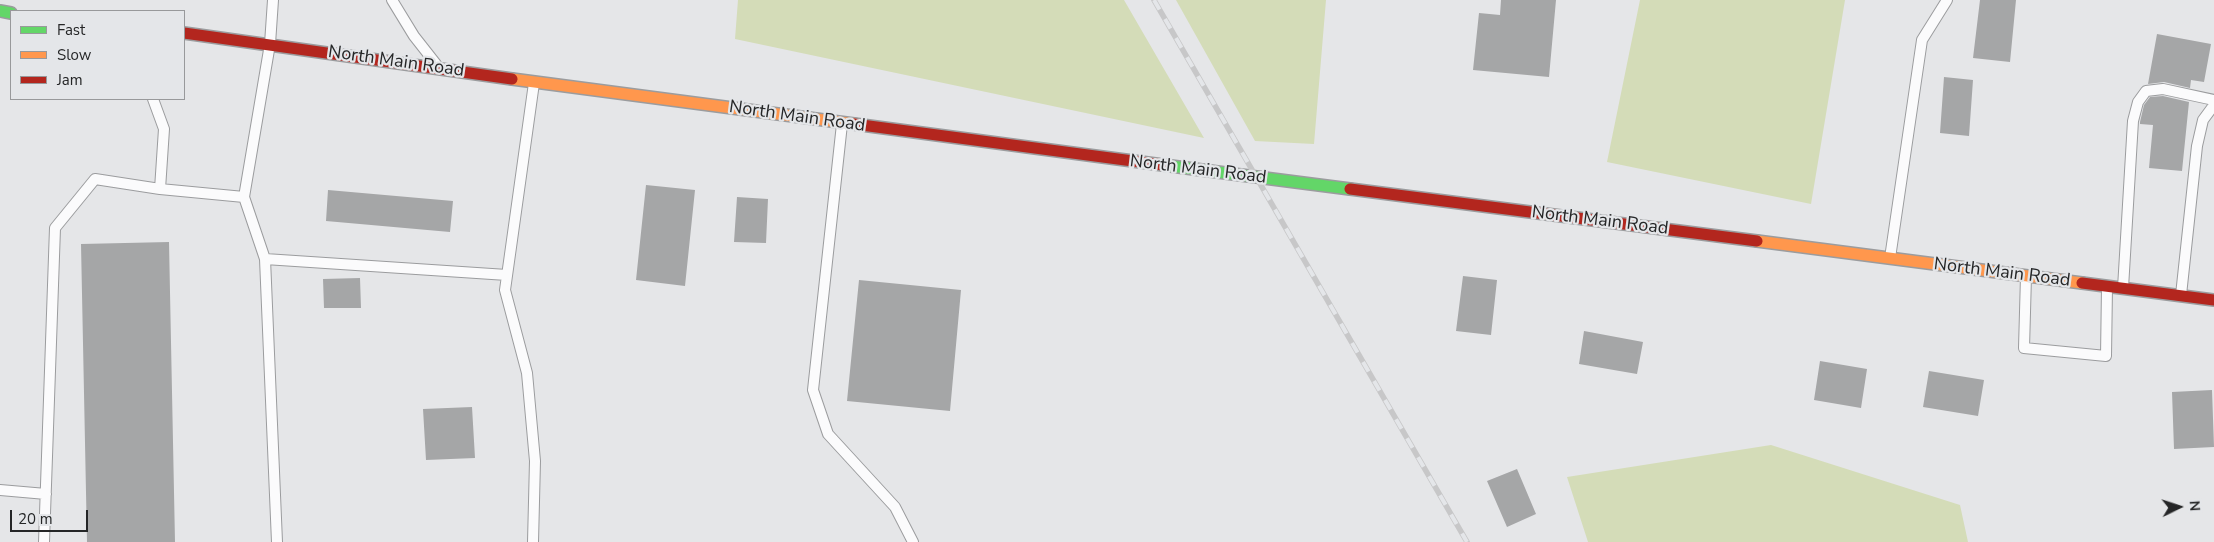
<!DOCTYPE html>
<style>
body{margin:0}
#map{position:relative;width:2214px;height:542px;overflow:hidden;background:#e5e6e8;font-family:"Nunito Sans",sans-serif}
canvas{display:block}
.legend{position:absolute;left:10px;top:10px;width:175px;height:90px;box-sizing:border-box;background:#e4e6e9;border:1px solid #98999b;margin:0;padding:6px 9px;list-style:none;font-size:15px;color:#252627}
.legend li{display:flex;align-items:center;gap:10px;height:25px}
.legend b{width:25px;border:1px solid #98999b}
.north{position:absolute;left:2154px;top:482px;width:50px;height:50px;-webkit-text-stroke:4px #e4e6e9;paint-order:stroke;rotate:86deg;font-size:14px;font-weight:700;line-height:20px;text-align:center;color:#252627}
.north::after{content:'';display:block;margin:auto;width:18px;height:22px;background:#252627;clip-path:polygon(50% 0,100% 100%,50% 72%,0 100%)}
.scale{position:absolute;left:10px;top:510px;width:78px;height:22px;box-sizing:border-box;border:2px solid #252627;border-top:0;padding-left:6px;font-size:15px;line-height:18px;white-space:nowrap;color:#252627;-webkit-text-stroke:4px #e4e6e9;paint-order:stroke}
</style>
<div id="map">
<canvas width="2214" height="542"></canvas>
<ul class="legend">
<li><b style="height:6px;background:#63d668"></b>Fast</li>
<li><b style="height:6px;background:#ff974d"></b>Slow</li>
<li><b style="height:6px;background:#b3261e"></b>Jam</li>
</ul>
<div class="north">N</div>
<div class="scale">20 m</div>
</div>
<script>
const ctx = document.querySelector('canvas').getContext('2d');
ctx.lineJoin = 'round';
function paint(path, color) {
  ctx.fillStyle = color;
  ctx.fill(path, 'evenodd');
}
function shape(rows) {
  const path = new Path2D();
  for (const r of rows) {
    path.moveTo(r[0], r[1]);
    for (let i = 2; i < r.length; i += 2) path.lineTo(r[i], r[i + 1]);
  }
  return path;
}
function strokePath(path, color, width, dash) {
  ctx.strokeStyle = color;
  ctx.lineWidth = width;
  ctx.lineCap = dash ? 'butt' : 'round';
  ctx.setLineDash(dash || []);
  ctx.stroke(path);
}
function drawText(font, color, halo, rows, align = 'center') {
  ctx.font = font + ' "Nunito Sans",sans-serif';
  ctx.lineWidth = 4.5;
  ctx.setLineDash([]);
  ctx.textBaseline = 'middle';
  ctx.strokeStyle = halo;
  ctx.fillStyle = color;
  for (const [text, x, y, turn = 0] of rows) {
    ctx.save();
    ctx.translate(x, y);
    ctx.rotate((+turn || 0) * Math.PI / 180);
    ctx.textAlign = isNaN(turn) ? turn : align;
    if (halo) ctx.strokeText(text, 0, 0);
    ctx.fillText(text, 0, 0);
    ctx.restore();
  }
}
const green = shape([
 [738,0,1124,0,1204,138,735,39],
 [1176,0,1326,0,1314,144,1255,141],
 [1640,0,1845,0,1811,204,1607,162],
 [1771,445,1960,505,1968,542,1588,542,1567,477]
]);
const building = shape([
 [1501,0,1556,0,1549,77,1473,70,1479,13,1500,15],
 [1980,0,2016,0,2010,62,1973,58],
 [2157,34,2211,44,2204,82,2191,80,2190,88,2164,82,2148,84],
 [1944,77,1973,80,1969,136,1940,133],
 [2163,96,2189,102,2182,171,2149,168,2153,125,2140,124,2140,122,2144,105,2150,97],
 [646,185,695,190,685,286,636,280],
 [328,190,453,201,450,232,326,221],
 [737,197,768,199,766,243,734,242],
 [169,242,175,542,87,542,81,244],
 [1463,276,1497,280,1491,335,1456,331],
 [360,278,361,308,324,308,323,279],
 [859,280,961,290,950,411,847,401],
 [1584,331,1643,342,1637,374,1579,364],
 [1820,361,1867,369,1861,408,1814,400],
 [1929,371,1984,380,1978,416,1923,407],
 [2212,390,2214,447,2174,449,2172,392],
 [472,407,475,458,426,460,423,409],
 [1517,469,1536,514,1507,527,1487,481]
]);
const lane = shape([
 [273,0,270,44,244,197,265,259,277,542],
 [392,0,414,36,436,64],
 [842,124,813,390,828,434,895,507,913,542],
 [160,189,244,197],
 [1890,258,1922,40,1947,0],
 [265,259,507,275],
 [2026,276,2024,348,2106,356,2107,287],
 [2123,288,2133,121,2138,102,2146,91,2163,89,2214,100],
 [2181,295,2197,146,2203,120,2214,105],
 [0,490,46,494],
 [44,542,55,228,95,179,160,189,164,129,153,99],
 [533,542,535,461,527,373,505,290,534,83]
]);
const fast = shape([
 [0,11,11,13],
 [1163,165,1350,189]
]);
const slow = shape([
 [512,79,854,124],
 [1757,241,2082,283]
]);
const jam = shape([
 [184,33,512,79],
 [854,124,1163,165],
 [1350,189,1757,241],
 [2082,283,2214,300]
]);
const rail = shape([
 [1154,0,1467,542]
]);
const streetNames = [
 ["North Main Road",396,62,8],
 ["North Main Road",797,117,8],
 ["North Main Road",1198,170,7],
 ["North Main Road",1600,221,7],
 ["North Main Road",2002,273,7]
];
paint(green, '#d4dcb8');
paint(building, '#a5a6a7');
strokePath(lane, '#9b9c9e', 12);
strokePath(fast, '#9b9c9e', 14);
strokePath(slow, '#9b9c9e', 14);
strokePath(jam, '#9b9c9e', 14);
strokePath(lane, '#fbfbfc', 10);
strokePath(fast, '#63d668', 11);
strokePath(slow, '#ff974d', 11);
strokePath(jam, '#b3261e', 11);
strokePath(rail, '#c7c7c8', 5.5);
strokePath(rail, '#e4e6e9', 4, [11]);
drawText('18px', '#252627', '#e4e6e9', streetNames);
</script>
